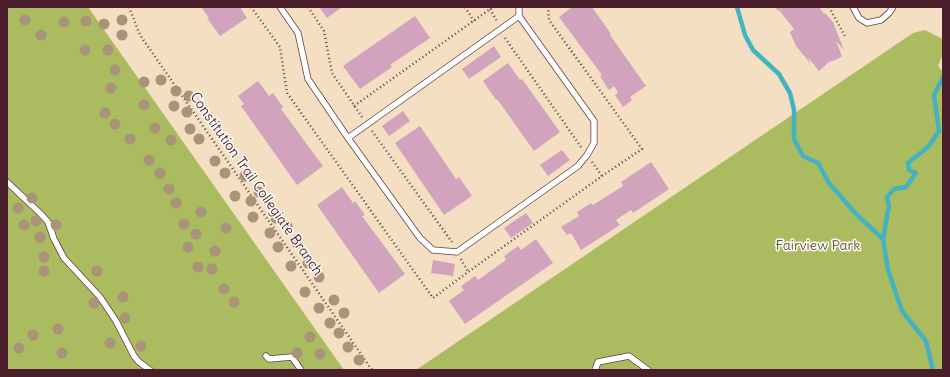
<!DOCTYPE html>
<style>
body{margin:0}
#map{position:relative;width:950px;height:377px;overflow:hidden;background:#f4dfc3;font-family:Delius,sans-serif}
canvas{display:block}
.frame{position:absolute;inset:0;border:8px solid #4a1f2b;pointer-events:none}
</style>
<div id="map">
<canvas width="950" height="377"></canvas>
<div class="frame"></div>
</div>
<script>
const ctx = document.querySelector('canvas').getContext('2d');
ctx.lineJoin = 'round';
function paint(path, color) {
  ctx.fillStyle = color;
  ctx.fill(path, 'evenodd');
}
function shape(rows) {
  const path = new Path2D();
  for (const r of rows) {
    path.moveTo(r[0], r[1]);
    for (let i = 2; i < r.length; i += 2) path.lineTo(r[i], r[i + 1]);
  }
  return path;
}
function strokePath(path, color, width, dash) {
  ctx.strokeStyle = color;
  ctx.lineWidth = width;
  ctx.lineCap = dash ? 'butt' : 'round';
  ctx.setLineDash(dash || []);
  ctx.stroke(path);
}
function drawText(font, color, halo, rows, align = 'center') {
  ctx.font = font + ' Delius,sans-serif';
  ctx.lineWidth = 3;
  ctx.setLineDash([]);
  ctx.textBaseline = 'middle';
  ctx.strokeStyle = halo;
  ctx.fillStyle = color;
  for (const [text, x, y, turn = 0] of rows) {
    ctx.save();
    ctx.translate(x, y);
    ctx.rotate((+turn || 0) * Math.PI / 180);
    ctx.textAlign = isNaN(turn) ? turn : align;
    if (halo) ctx.strokeText(text, 0, 0);
    ctx.fillText(text, 0, 0);
    ctx.restore();
  }
}
const green = shape([
 [7,7,88,7,344,370,7,370],
 [925,30,943,39,943,54,938,66,943,72,943,370,416,370,913,33]
]);
const stream = shape([
 [737,7,745,35,753,50,779,74,790,93,794,110,794,139,803,156,818,163,829,183,855,213,883,239],
 [933,370,926,341,902,311,888,270,883,239,889,206,887,197,894,189,906,187,916,173,909,170,908,163,929,146,939,131,934,95,943,77]
]);
const building = shape([
 [201,7,240,7,247,18,220,36,207,18,209,18],
 [321,7,342,7,327,18,320,8],
 [572,7,592,7,611,34,610,35,646,86,630,97,632,100,623,107,615,95,618,92,614,86,609,90,600,76,602,75,559,17],
 [775,7,819,7,824,14,825,13,833,22,844,50,836,41,842,56,838,59,829,62,819,71,808,57,811,64,796,46,790,32,794,29,779,10,778,11],
 [415,16,430,38,390,65,392,67,360,89,343,66],
 [494,46,501,57,469,79,462,69],
 [508,63,520,80,522,79,560,132,534,151,497,99,496,100,483,81],
 [258,81,269,96,273,93,283,107,281,109,323,166,297,185,241,106,244,104,238,96],
 [403,111,410,121,389,136,382,126],
 [420,126,456,179,459,177,472,196,444,215,395,143],
 [562,150,570,160,548,176,540,165],
 [651,162,669,189,633,213,631,210,616,220,620,225,581,250,571,233,567,235,561,227,579,216,577,212,591,203,593,205,623,186,621,182],
 [342,187,353,203,355,201,365,215,362,216,405,274,379,293,317,205],
 [526,213,533,223,511,238,504,228],
 [536,239,553,263,465,324,449,301,464,290,461,286,475,276,478,280,506,260,504,256,518,246,521,250],
 [433,260,455,264,453,276,431,273]
]);
const path = shape([
 [129,7,140,35,372,370],
 [251,7,280,47,287,93,433,298,468,272,602,176,642,149,549,20,548,7],
 [308,7,324,31,332,73,362,117],
 [465,7,474,21],
 [829,7,846,38],
 [490,9,497,21],
 [505,38,581,147],
 [354,106,493,7],
 [372,131,452,242],
 [592,162,602,176],
 [461,259,468,272]
]);
const service = shape([
 [280,7,298,33,308,79,348,138,420,238,433,250,457,252,578,166,587,155,594,143,594,121,519,16,519,7],
 [853,7,859,18,867,23,881,20,889,13,893,7],
 [348,138,519,16],
 [7,182,42,215,48,222,54,239,64,258,100,297,116,321,134,356,139,362,150,370],
 [266,356,269,359,292,357,301,370],
 [595,370,598,362,629,356,648,370]
]);
const trees = [
 [25,20],
 [122,20],
 [86,21],
 [64,22],
 [104,24],
 [41,35],
 [122,35],
 [85,50],
 [108,50],
 [115,70],
 [161,80],
 [144,82],
 [111,88],
 [176,91],
 [189,96],
 [144,105],
 [174,106],
 [187,112],
 [105,113],
 [115,124],
 [155,128],
 [190,129],
 [130,139],
 [199,139],
 [171,140],
 [149,160],
 [215,161],
 [160,173],
 [225,173],
 [245,176],
 [169,189],
 [259,192],
 [235,196],
 [32,198],
 [251,201],
 [176,203],
 [18,208],
 [201,212],
 [253,217],
 [276,218],
 [36,221],
 [184,224],
 [24,225],
 [56,225],
 [287,226],
 [226,228],
 [270,233],
 [196,234],
 [40,237],
 [297,243],
 [188,247],
 [278,247],
 [215,251],
 [44,257],
 [308,263],
 [291,266],
 [198,267],
 [212,269],
 [44,271],
 [97,271],
 [319,277],
 [224,289],
 [305,292],
 [123,297],
 [334,300],
 [234,302],
 [94,303],
 [319,308],
 [344,313],
 [125,318],
 [330,323],
 [58,329],
 [339,333],
 [33,335],
 [310,337],
 [110,343],
 [141,346],
 [348,347],
 [19,348],
 [62,353],
 [297,353],
 [320,354],
 [359,360]
];
const streetNames = [
 ["Constitution Trail Collegiate Branch",256,184,55]
];
const parkNames = [
 ["Fairview Park",818,246]
];
paint(green, '#aabc5f');
strokePath(stream, '#44b2c0', 4.5);
paint(building, '#d1a3bd');
strokePath(service, '#643c42', 7);
strokePath(path, '#643c42', 2.5, [1, 3]);
strokePath(service, '#fff', 5.5);
ctx.fillStyle = '#a99479';
for (const [x, y] of trees) {
  ctx.beginPath();
  ctx.arc(x, y, 5.5, 0, 2 * Math.PI);
  ctx.fill();
}
drawText('14px', '#4a1f2b', '#fdfcf7', streetNames);
drawText('14px', '#6c563d', '#fdfcf7', parkNames);
</script>
